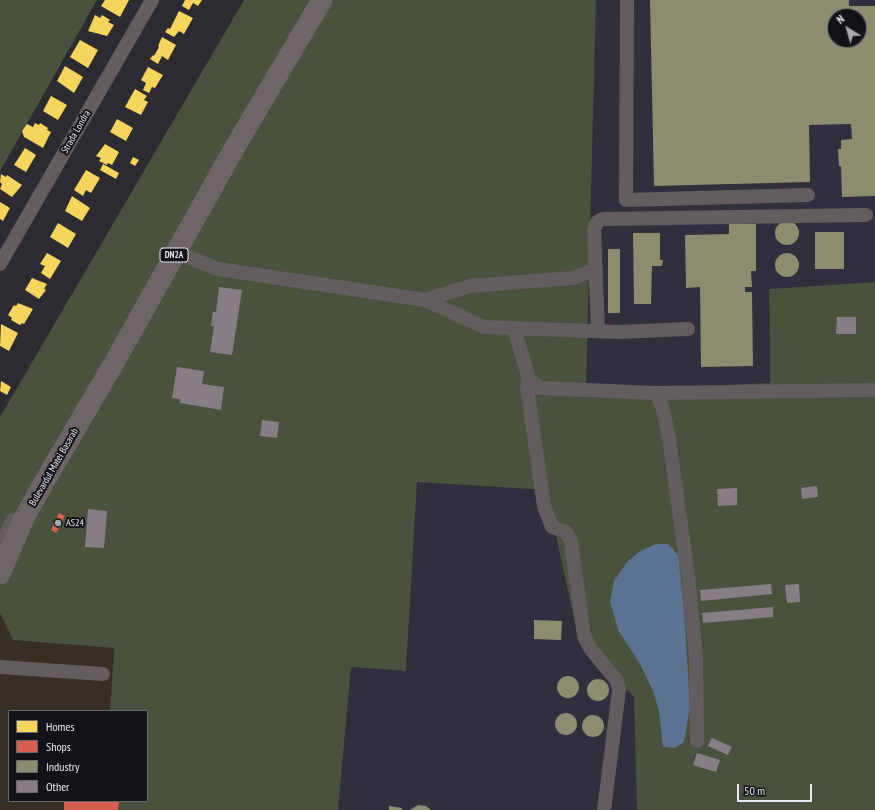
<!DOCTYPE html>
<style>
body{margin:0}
#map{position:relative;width:875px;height:810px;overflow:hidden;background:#2c2b31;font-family:"PT Sans Narrow",sans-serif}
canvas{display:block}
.legend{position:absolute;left:8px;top:710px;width:140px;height:92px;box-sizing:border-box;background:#121217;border:1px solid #69686f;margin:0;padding:5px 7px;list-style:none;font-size:12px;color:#ebeaf2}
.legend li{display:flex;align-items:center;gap:8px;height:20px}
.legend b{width:20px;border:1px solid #69686f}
.north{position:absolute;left:827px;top:8px;width:40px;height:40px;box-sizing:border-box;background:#121217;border:1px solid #69686f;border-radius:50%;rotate:323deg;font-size:11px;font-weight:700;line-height:16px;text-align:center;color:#ebeaf2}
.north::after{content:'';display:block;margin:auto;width:14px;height:18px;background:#a8a7ae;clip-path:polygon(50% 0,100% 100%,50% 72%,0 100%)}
.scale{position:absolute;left:737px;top:784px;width:75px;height:18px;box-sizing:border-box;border:2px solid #ebeaf2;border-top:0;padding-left:5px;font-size:12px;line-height:14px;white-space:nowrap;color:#ebeaf2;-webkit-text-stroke:3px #121217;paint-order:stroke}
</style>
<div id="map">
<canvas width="875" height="810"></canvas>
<ul class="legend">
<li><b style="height:11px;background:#f6d55c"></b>Homes</li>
<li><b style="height:11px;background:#d6604d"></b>Shops</li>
<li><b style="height:11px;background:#8c8c6e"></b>Industry</li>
<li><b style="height:11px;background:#877e85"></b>Other</li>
</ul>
<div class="north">N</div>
<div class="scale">50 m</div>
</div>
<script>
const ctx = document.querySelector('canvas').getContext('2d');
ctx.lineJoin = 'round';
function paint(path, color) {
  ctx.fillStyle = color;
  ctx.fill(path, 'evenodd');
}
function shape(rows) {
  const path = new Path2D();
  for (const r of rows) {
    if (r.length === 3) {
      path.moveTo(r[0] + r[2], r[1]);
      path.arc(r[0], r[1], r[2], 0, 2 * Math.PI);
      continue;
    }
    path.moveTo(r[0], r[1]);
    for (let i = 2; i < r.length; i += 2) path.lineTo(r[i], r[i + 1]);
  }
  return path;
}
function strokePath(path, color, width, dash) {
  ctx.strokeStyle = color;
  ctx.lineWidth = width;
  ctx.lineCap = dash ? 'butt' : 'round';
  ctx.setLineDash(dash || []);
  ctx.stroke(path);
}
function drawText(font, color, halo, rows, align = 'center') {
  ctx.font = font + ' "PT Sans Narrow",sans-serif';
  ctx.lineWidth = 4;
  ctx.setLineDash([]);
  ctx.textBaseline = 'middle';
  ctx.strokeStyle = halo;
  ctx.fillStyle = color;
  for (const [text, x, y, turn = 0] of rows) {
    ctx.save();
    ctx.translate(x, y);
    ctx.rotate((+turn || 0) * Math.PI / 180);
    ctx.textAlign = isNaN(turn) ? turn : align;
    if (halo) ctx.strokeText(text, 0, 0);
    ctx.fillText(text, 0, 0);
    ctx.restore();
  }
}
const commercial = shape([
 [0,613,13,640,114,648,110,711,9,711,9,801,104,801,103,810,0,810]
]);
const built = shape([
 [596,0,875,0,875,282,769,289,770,383,586,391],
 [835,16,859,16,859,40,835,40],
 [417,482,546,490,579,642,634,697,637,810,338,810,351,667,406,671]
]);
const green = shape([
 [0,0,97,0,0,171],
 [244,0,596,0,586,391,770,383,769,289,875,282,875,810,637,810,634,697,579,642,546,490,417,482,406,671,351,667,338,810,103,810,104,801,147,801,147,711,110,711,114,648,13,640,0,613,0,417]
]);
const water = shape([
 [656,544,668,544,678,555,684,608,690,707,684,742,675,748,663,747,659,711,653,691,640,664,618,630,610,601,614,581,627,562,640,551]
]);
const homes = shape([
 [105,0,129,0,120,17,101,6],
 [185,0,202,0,198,6,193,3,189,10,182,6],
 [179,11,193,18,184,34,179,31,174,37,165,32,168,28,170,29],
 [95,15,100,18,102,15,110,20,108,22,114,25,107,36,88,31],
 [162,37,176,45,168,60,162,56,158,64,150,59,153,55,154,56,159,47,158,46],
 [80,40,98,50,88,68,70,57],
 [65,66,83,77,74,93,57,81],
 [148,67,163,75,155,88,152,87,149,93,143,90,146,83,141,80],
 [135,89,147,96,144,100,148,102,141,115,125,107],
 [51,96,67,105,58,120,43,111],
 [117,119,133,128,126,141,110,132],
 [35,123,39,125,40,123,48,128,47,130,51,132,43,148,24,137,22,131,27,124,33,127],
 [105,144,119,152,112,165,108,163,107,165,99,161,101,158,96,156],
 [25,148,36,155,26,172,14,165],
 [133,157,139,160,135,166,130,163],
 [103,164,119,173,116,179,100,170],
 [86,170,100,178,91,193,86,190,83,196,74,190],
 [1,174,6,177,7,175,22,185,12,197,0,189,2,184,0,182],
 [72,196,90,208,82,221,65,211],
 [0,202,10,208,3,221,0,219],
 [58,223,76,234,68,248,50,237],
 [47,253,61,261,50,279,41,273,45,266,40,264],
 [32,278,47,284,44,289,46,290,39,299,25,290],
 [18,303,33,309,24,324,22,323,20,325,11,320,12,318,8,315,14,305,16,306],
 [1,324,18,333,9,351,0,346],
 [1,381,11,387,7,395,0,391]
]);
const shops = shape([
 [59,513,65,516,56,533,51,530],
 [64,801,119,801,118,810,64,810]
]);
const industry = shape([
 [650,0,849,0,849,6,875,6,875,196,842,197,841,166,839,166,838,149,841,149,841,140,852,139,851,124,809,125,810,182,654,186],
 [835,16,859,16,859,40,835,40],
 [787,233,12],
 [729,224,756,224,756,271,751,271,752,287,745,287,745,292,752,292,753,366,701,367,700,287,686,288,685,235,729,234],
 [815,232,844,232,844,269,815,269],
 [633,233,660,233,660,260,663,260,662,266,652,266,651,304,634,304],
 [608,249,620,249,620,313,608,313],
 [787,265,12],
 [534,620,562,621,561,640,534,639],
 [568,687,11],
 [598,690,11],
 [566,724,11],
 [593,726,11],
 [418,805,426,806,431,810,410,810],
 [389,806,402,808,402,810,389,810]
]);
const building = shape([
 [219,287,242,290,232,355,210,352,214,326,211,326,213,312,216,312],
 [837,317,856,317,856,334,836,334],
 [177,367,204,371,202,384,224,387,221,410,180,403,180,399,172,398],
 [262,420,279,422,277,438,260,436],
 [817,486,818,497,802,499,801,488],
 [737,488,737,505,718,506,717,489],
 [88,509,107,511,104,548,85,547],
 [771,584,772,594,701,601,700,590],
 [799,584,800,602,787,603,785,585],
 [773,607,773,617,703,623,702,613],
 [712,738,732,747,728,755,708,746],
 [697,753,720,760,716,772,693,765]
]);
const minor = shape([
 [627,0,626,200,808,195],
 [176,252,218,269,425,300,484,327,619,332,688,329],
 [0,264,152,0],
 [425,300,470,286,573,278,596,269],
 [514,328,529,379,540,388,656,393,875,390],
 [598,331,594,229,597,222,603,219,866,215],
 [529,379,527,387,544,506,552,527,566,532,571,541,584,636,590,648,617,681,619,690,604,810],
 [656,393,662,405,669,438,688,576,696,656,697,741],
 [0,547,13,520],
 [0,667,103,674]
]);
const highway = shape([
 [0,574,24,518,43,484,114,363,235,147,322,0]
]);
const markers = [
 [58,523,4,"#a8a7ae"]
];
const shields = [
 [174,255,28]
];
const shieldNames = [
 ["DN2A",174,255]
];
const streetNames = [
 ["Strada Londra",76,132,-60],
 ["Bulevardul Matei Basarab",54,467,-60]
];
const poiNames = [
 ["AS24",66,523]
];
paint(commercial, '#392e22');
paint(built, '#312e3e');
paint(green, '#49523c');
paint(water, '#5b7390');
paint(homes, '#f6d55c');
paint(shops, '#d6604d');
paint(industry, '#8c8c6e');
paint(building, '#877e85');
strokePath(minor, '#645d5f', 14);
strokePath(highway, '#6d6567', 21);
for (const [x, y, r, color] of markers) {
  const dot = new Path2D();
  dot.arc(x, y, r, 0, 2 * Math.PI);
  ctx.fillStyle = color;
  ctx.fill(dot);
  strokePath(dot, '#121217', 1.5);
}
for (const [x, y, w] of shields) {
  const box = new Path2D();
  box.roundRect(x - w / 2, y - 7, w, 14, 3);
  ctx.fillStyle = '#121217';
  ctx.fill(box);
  strokePath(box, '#ebeaf2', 1);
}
drawText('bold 9px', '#ebeaf2', null, shieldNames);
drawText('10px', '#ebeaf2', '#121217', streetNames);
drawText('10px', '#ebeaf2', '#121217', poiNames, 'left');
</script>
